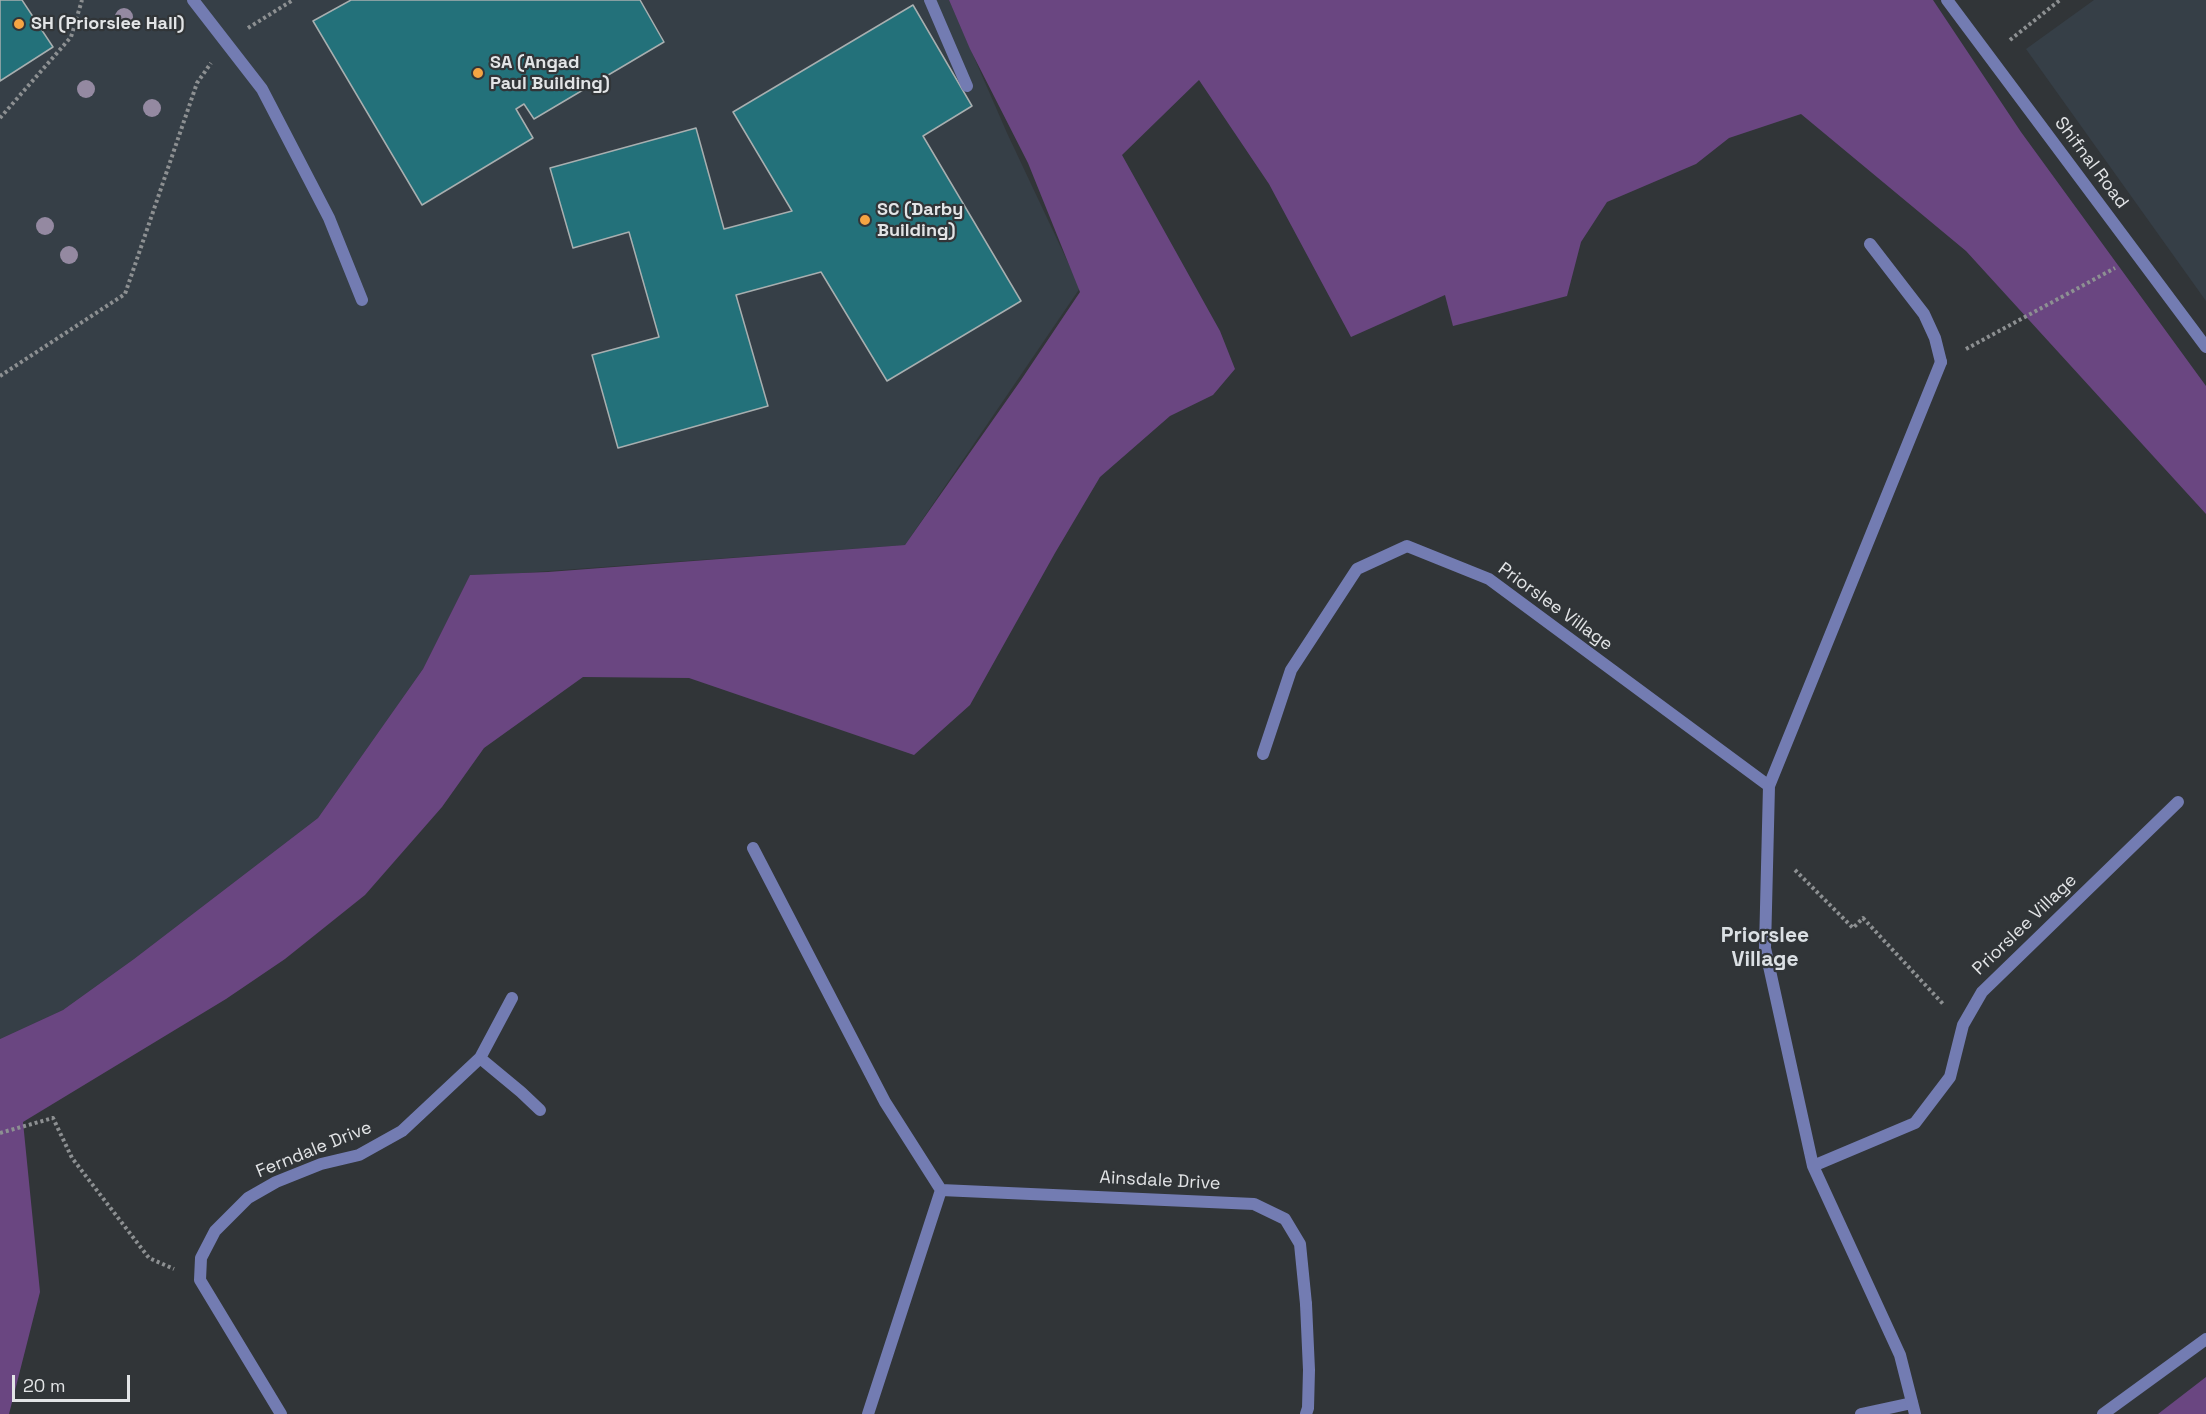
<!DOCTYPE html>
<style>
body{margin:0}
#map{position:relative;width:2206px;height:1414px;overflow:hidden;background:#313538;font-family:"Space Grotesk",sans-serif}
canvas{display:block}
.scale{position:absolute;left:12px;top:1375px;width:118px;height:27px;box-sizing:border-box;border:3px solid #e2e4e6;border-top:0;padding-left:8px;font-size:18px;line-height:21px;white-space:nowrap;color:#e2e4e6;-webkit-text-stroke:4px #313538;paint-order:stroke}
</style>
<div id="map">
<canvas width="2206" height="1414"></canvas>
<div class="scale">20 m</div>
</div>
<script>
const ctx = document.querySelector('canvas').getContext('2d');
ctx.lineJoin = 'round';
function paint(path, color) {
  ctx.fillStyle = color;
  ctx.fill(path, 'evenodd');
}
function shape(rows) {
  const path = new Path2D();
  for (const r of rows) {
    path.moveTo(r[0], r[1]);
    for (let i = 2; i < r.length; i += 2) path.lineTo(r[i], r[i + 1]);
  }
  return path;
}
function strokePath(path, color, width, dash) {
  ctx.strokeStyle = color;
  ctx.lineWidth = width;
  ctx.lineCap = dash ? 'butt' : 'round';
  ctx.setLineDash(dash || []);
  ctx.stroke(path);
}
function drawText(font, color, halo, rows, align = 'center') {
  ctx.font = font + ' "Space Grotesk",sans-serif';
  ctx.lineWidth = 4.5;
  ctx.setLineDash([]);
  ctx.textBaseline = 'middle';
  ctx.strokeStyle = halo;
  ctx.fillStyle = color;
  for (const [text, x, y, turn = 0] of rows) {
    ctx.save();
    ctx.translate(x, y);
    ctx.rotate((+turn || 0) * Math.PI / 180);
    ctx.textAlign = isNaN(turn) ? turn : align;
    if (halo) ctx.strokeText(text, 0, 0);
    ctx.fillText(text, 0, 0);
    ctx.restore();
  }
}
const built = shape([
 [0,0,949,0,1007,133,1080,288,905,545,508,574,470,575,423,669,318,818,134,959,63,1010,0,1039],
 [2094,0,2206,0,2206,301,2026,49]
]);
const green = shape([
 [949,0,1933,0,2021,132,2206,386,2206,514,1966,251,1801,114,1729,138,1696,164,1607,202,1581,242,1567,296,1453,326,1445,295,1351,337,1269,184,1199,80,1122,155,1220,331,1235,369,1213,395,1170,416,1100,477,1055,553,970,705,914,755,689,678,583,677,484,748,442,807,365,895,285,959,226,999,23,1122,40,1292,9,1414,0,1414,0,1039,63,1010,134,959,318,818,423,669,470,575,548,572,905,545,1021,380,1080,292,1028,163,970,49],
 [2206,1377,2206,1414,2158,1414]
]);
const building = shape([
 [0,0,22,0,53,47,0,81,0,0],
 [351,0,640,0,664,42,534,119,524,104,516,109,533,138,422,205,313,21,351,0],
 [913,5,972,106,923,136,1021,301,887,381,821,272,736,295,768,406,618,448,592,355,659,337,629,232,573,248,550,168,696,128,724,229,792,211,733,112,913,5]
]);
const path = shape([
 [248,28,293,0],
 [2010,40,2060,0],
 [0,118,71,37,82,0],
 [1966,349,2115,268],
 [0,376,125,294,197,83,211,63],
 [1795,870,1853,928,1863,918,1944,1005],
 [0,1133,53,1118,72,1158,149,1258,174,1269]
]);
const service = shape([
 [193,0,262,89,329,218,362,300],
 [930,0,967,86],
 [1870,244,1924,314,1935,338,1941,362],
 [1306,1414,1308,1408,1309,1370,1306,1304],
 [1861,1414,1912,1403]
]);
const minor = shape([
 [1947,0,2206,347],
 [1263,754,1291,670,1357,569,1407,546,1489,579,1769,786],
 [753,848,885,1102,941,1190,1254,1204,1285,1219,1300,1244,1306,1304],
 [480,1058,521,1092,540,1110],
 [1813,1166,1915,1123,1950,1077,1963,1025,1982,992,2178,802],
 [281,1414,200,1280,201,1258,215,1231,248,1198,276,1182,321,1164,359,1155,402,1131,480,1058,512,998],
 [868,1414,941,1190],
 [1915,1414,1900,1355,1813,1166,1765,948,1769,786,1941,362],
 [2103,1414,2206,1339]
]);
const trees = [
 [124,17],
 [86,89],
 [152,108],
 [45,226],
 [69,255]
];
const markers = [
 [19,24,6,"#f4a443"],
 [478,73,6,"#f4a443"],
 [865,220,6,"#f4a443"]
];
const poiNames = [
 ["SH (Priorslee Hall)",31,24],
 ["SA (Angad",490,63],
 ["Paul Building)",490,84],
 ["SC (Darby",877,210],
 ["Building)",877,231]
];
const streetNames = [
 ["Shifnal Road",2091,163,53],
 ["Priorslee Village",1555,607,36],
 ["Priorslee Village",2025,925,-44],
 ["Ferndale Drive",314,1150,-22],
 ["Ainsdale Drive",1160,1181,3]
];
const quarterNames = [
 ["Priorslee",1765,936],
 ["Village",1765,960]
];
paint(built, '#363f47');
paint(green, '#6a4681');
paint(building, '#23717a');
strokePath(building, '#a8afb0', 1.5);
strokePath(path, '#8d9092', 4, [3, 3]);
strokePath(service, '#737cb2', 12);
strokePath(minor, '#737cb2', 12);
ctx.fillStyle = '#9489a1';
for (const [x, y] of trees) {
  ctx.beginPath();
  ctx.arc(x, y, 9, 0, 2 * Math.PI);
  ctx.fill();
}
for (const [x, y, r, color] of markers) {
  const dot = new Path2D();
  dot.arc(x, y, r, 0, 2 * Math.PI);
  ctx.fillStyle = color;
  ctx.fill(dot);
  strokePath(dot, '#313538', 2);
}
drawText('bold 18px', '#e2e4e6', '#313538', poiNames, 'left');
drawText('18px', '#e2e4e6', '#313538', streetNames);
drawText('bold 21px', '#dbe0e4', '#313538', quarterNames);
</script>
